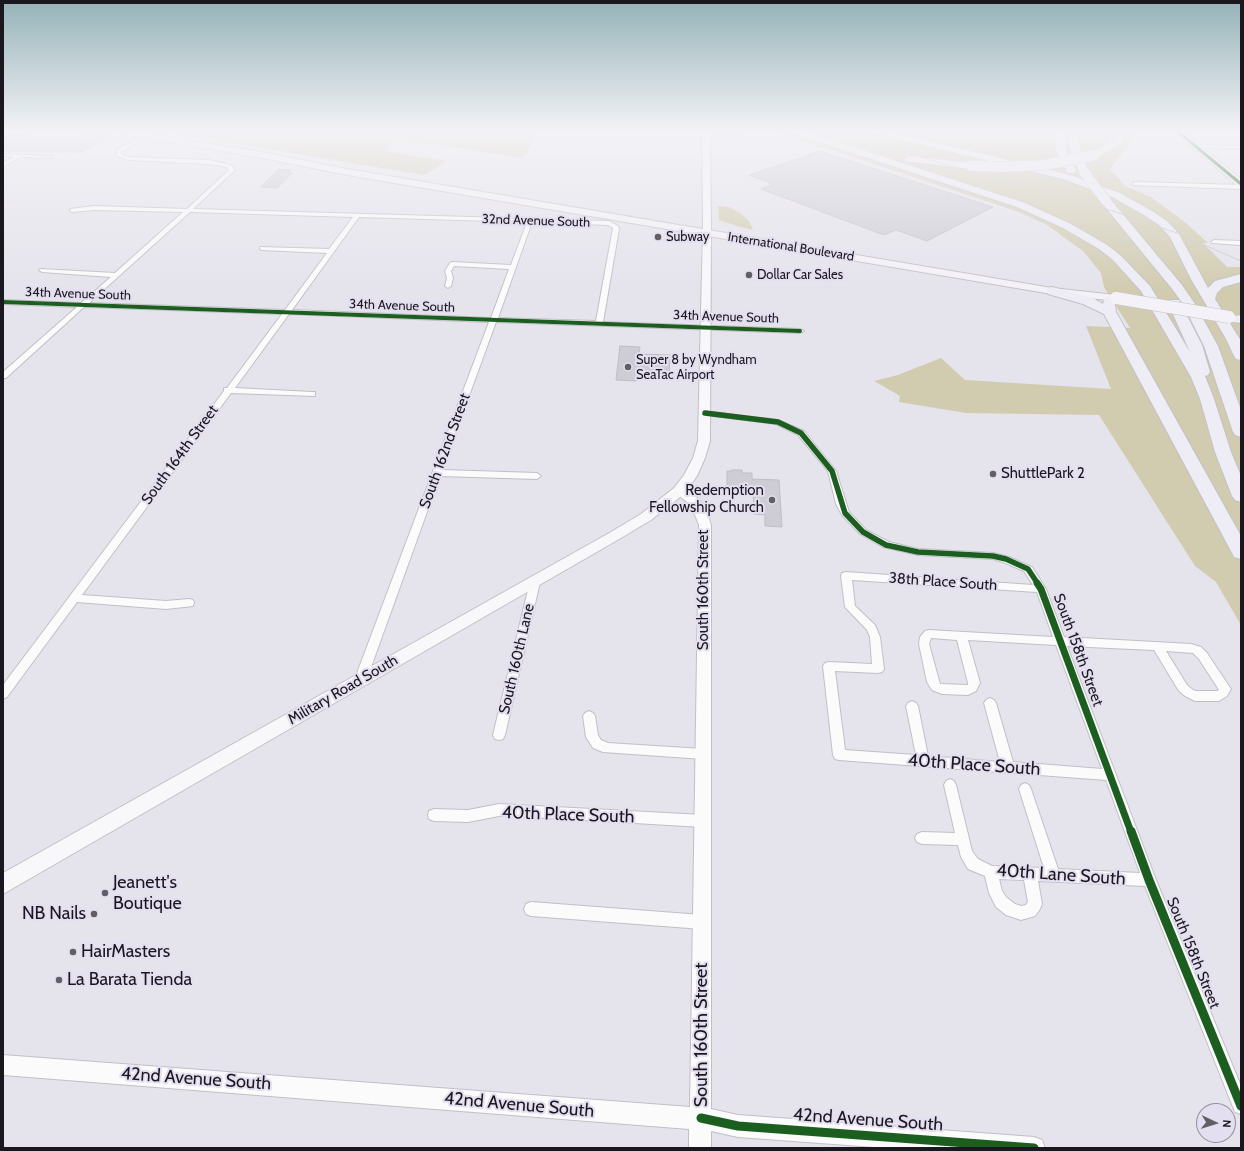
<!DOCTYPE html>
<style>
body{margin:0}
#map{position:relative;width:1244px;height:1151px;overflow:hidden;background:#e5e3ec;font-family:Cabin,sans-serif}
canvas{display:block}
.frame{position:absolute;inset:0;border:4px solid #1a181e;pointer-events:none}
.north{position:absolute;left:1196px;top:1103px;width:40px;height:40px;box-sizing:border-box;background:#e4dff0;border:1px solid #938f9c;border-radius:50%;rotate:94deg;font-size:11px;font-weight:700;line-height:16px;text-align:center;color:#1a181e}
.north::after{content:'';display:block;margin:auto;width:14px;height:18px;background:#615f66;clip-path:polygon(50% 0,100% 100%,50% 72%,0 100%)}
</style>
<div id="map">
<canvas width="1244" height="1151"></canvas>
<div class="frame"></div>
<div class="north">N</div>
</div>
<script>
const ctx = document.querySelector('canvas').getContext('2d');
ctx.lineJoin = 'round';
function paint(path, color) {
  ctx.fillStyle = color;
  ctx.fill(path, 'evenodd');
}
function shape(rows) {
  const path = new Path2D();
  for (const r of rows) {
    path.moveTo(r[0], r[1]);
    for (let i = 2; i < r.length; i += 2) path.lineTo(r[i], r[i + 1]);
  }
  return path;
}
function strokePath(path, color, width, dash) {
  ctx.strokeStyle = color;
  ctx.lineWidth = width;
  ctx.lineCap = dash ? 'butt' : 'round';
  ctx.setLineDash(dash || []);
  ctx.stroke(path);
}
function drawText(font, color, halo, rows, align = 'center') {
  ctx.font = font + ' Cabin,sans-serif';
  ctx.lineWidth = 4;
  ctx.setLineDash([]);
  ctx.textBaseline = 'middle';
  ctx.strokeStyle = halo;
  ctx.fillStyle = color;
  for (const [text, x, y, turn = 0] of rows) {
    ctx.save();
    ctx.translate(x, y);
    ctx.rotate((+turn || 0) * Math.PI / 180);
    ctx.textAlign = isNaN(turn) ? turn : align;
    if (halo) ctx.strokeText(text, 0, 0);
    ctx.fillText(text, 0, 0);
    ctx.restore();
  }
}
const green = shape([
 [153,130,538,130,528,152,522,158,393,138,385,151,447,161,424,175],
 [715,130,1140,130,1110,169,1125,186,1151,197,1186,223,1208,243,1203,243,1227,267,1241,267,1241,625,1216,582,1195,566,1099,415,966,413,899,402,900,396,874,381,898,375,941,358,965,380,1111,389,1086,326,1130,328,1104,287,1101,273,1083,251,1047,225,1019,212,837,152,769,131,751,133,719,139,717,138],
 [718,206,729,207,740,213,749,221,753,230,737,226,719,220]
]);
const building = shape([
 [88,132,112,134,83,152,3,151,3,135,80,137,88,132],
 [820,151,993,207,927,241,896,230,884,235,761,189,773,184,749,175,820,151],
 [279,169,291,170,288,172,292,173,277,188,261,187,279,169],
 [620,346,640,347,639,354,670,355,669,378,637,377,636,381,616,380,620,346],
 [732,470,742,470,742,473,752,473,752,479,779,480,782,527,765,526,765,515,754,514,753,491,727,490,727,471,732,471,732,470]
]);
const minor = shape([
 [145,135,147,137,121,152,121,154,128,157,209,160,231,165,235,170,193,209,609,221,618,226,619,229,603,322,800,329,804,331,800,333,496,322,442,470,537,473,541,476,537,479,440,476,366,681,364,684,360,685,356,684,354,681,489,322,289,314,235,388,312,392,315,392,315,396,231,393,82,595,166,601,189,599,193,600,194,603,193,606,166,609,77,602,7,697,3,699,3,685,224,391,224,388,227,388,282,314,84,307,6,378,3,378,3,372,77,307,3,304,3,300,81,303,111,277,42,272,39,270,40,269,115,273,183,212,94,210,72,212,70,211,70,209,94,206,187,209,229,170,227,167,209,164,128,160,116,156,117,150,145,135],
 [190,212,353,217,329,249,260,247,260,249,262,250,327,253,285,310,89,303,190,212],
 [359,217,527,222,511,265,452,262,450,263,445,271,447,278,445,286,448,288,451,286,453,278,451,271,454,266,509,269,491,318,292,310,359,217],
 [532,222,608,225,613,228,596,321,498,318,532,222],
 [1193,145,1241,146,1241,148,1195,147,1193,145],
 [3,154,50,156,52,157,50,158,20,157,3,167,3,163,14,157,3,156,3,154],
 [1135,182,1241,185,1241,189,1133,185,1133,183,1135,182],
 [1214,240,1241,241,1241,245,1212,243,1211,242,1214,240],
 [702,411,778,420,804,431,836,471,849,512,866,530,889,542,918,549,993,553,1009,557,1032,567,1046,589,1064,637,1191,644,1201,647,1207,653,1231,689,1227,696,1219,701,1195,701,1185,696,1179,691,1154,650,1067,646,1156,880,1241,1086,1241,1114,1235,1112,1145,886,1038,881,1042,904,1040,909,1035,916,1021,920,1006,915,996,907,989,893,985,876,968,869,961,857,958,845,922,844,917,842,915,838,917,834,922,832,955,833,944,785,946,781,950,779,954,781,956,785,972,851,978,859,992,866,1044,868,1019,789,1021,785,1025,783,1029,785,1031,789,1058,869,1140,873,1106,780,839,760,835,759,833,755,823,666,825,663,829,662,872,664,870,637,867,630,845,607,841,576,842,573,846,572,1033,585,1024,571,1003,562,993,559,918,555,883,547,860,534,842,515,836,504,828,471,798,435,776,424,705,415,702,415,702,411],
 [852,580,1037,592,1053,637,929,630,925,631,920,637,919,644,927,682,932,690,942,694,968,695,976,691,980,683,968,640,1056,645,1102,769,1013,762,996,703,994,700,990,698,986,700,984,703,1000,762,928,756,918,706,916,703,912,701,908,703,906,706,916,755,845,750,835,671,878,673,882,672,884,669,880,637,875,625,855,606,852,580],
 [931,638,957,640,968,683,968,685,940,684,929,644,931,638],
 [1166,651,1193,653,1199,659,1219,690,1217,691,1196,691,1193,690,1187,685,1166,651],
 [999,879,1024,880,1028,902,1026,905,1021,906,1015,904,1006,897,1002,891,999,879],
 [535,578,539,579,540,582,505,735,503,739,499,740,495,739,493,735,530,582,531,579,535,578],
 [589,711,593,713,595,716,598,735,601,740,608,743,703,749,707,750,709,754,707,758,703,759,603,752,593,748,586,737,583,716,585,713,589,711],
 [499,804,703,815,708,817,709,821,708,825,703,827,513,816,499,816,468,822,434,821,429,819,428,815,429,811,434,809,468,810,499,804],
 [531,902,702,915,707,917,709,922,707,927,702,929,531,916,526,914,524,909,526,904,531,902]
]);
const tertiary = shape([
 [679,487,683,488,700,500,706,510,711,525,711,1109,738,1115,1034,1137,1042,1140,1045,1148,888,1148,738,1137,711,1131,711,1148,689,1148,689,1129,3,1075,3,1055,690,1107,699,525,691,505,673,491,675,488,679,487]
]);
const secondary = shape([
 [702,130,710,130,711,226,710,441,705,458,697,476,684,494,651,520,621,538,3,894,3,873,611,532,641,514,674,488,684,475,693,458,698,441,703,226,702,130]
]);
const primary = shape([
 [107,130,126,130,267,153,347,169,1052,288,1116,295,1120,296,1122,298,1120,300,1116,301,1052,294,347,175,267,159,111,132,107,130],
 [1172,130,1181,130,1241,179,1241,187,1238,186,1172,130]
]);
const motorway = shape([
 [788,130,801,130,1025,203,1071,224,1107,245,1120,255,1150,286,1190,352,1168,303,1169,300,1179,300,1202,345,1210,372,1208,375,1205,376,1214,399,1231,452,1241,476,1241,502,1235,500,1232,496,1215,452,1200,399,1191,377,1141,291,1112,259,1099,249,1063,228,1017,207,789,132,788,130],
 [869,130,884,130,1070,175,1120,193,1152,211,1167,221,1179,234,1208,288,1215,281,1241,274,1241,282,1223,287,1217,293,1215,299,1241,341,1241,360,1236,359,1234,356,1226,339,1191,279,1170,237,1159,225,1144,215,1112,197,1063,179,870,132,869,130],
 [1056,130,1064,130,1066,151,1076,171,1074,173,1068,173,1056,151,1056,130],
 [1070,130,1078,130,1078,142,1082,157,1089,172,1087,174,1081,174,1072,157,1068,142,1070,130],
 [1117,130,1125,130,1125,135,1120,144,1098,157,1092,157,1090,155,1092,153,1113,140,1117,135,1117,130],
 [909,156,971,163,976,166,971,169,906,161,904,159,909,156],
 [1106,198,1110,199,1182,285,1195,304,1218,346,1241,410,1241,437,1235,435,1233,432,1204,346,1183,304,1173,290,1102,203,1101,201,1106,198],
 [1052,287,1093,298,1103,304,1104,299,1112,295,1120,295,1122,298,1115,304,1116,312,1241,536,1241,559,1234,557,1232,553,1104,314,1083,304,1048,294,1046,291,1048,288,1052,287],
 [1241,315,1241,323,1233,322,1231,319,1233,316,1241,315]
]);
const tram = shape([
 [823,130,1113,211,1177,233,1241,261]
]);
const primaryBridge = shape([
 [1116,298,1229,317]
]);
const motorwayBridge = shape([
 [971,166,1005,167,1044,165,1095,155],
 [1084,172,1106,201]
]);
const cyclewayFar4 = shape([
 [1176,130,1241,184]
]);
const cyclewayFar3 = shape([
 [3,302,800,331]
]);
const cyclewayFar2 = shape([
 [705,413,778,422,801,433,832,471,845,513,863,532,886,545,918,552,993,556,1006,559,1028,569,1038,584]
]);
const cyclewayFar1 = shape([
 [1037,583,1041,589,1131,832]
]);
const cycleway = shape([
 [1131,831,1149,880,1241,1106],
 [701,1118,738,1126,1034,1148]
]);
const markers = [
 [658,237,4,"#615f66"],
 [749,275,4,"#615f66"],
 [628,367,4,"#615f66"],
 [993,474,4,"#615f66"],
 [772,500,4,"#615f66"],
 [105,893,4,"#615f66"],
 [94,914,4,"#615f66"],
 [73,952,4,"#615f66"],
 [59,980,4,"#615f66"]
];
const farStreetnames = [
 ["32nd Avenue South",536,221,2],
 ["International Boulevard",791,247,9],
 ["34th Avenue South",78,294,2],
 ["34th Avenue South",402,306,2],
 ["34th Avenue South",726,317,2]
];
const farPoinames = [
 ["Subway",666,237],
 ["Dollar Car Sales",757,275],
 ["Super 8 by Wyndham",636,360],
 ["SeaTac Airport",636,375]
];
const streetNames = [
 ["South 162nd Street",445,451,-70],
 ["South 164th Street",180,455,-54],
 ["38th Place South",943,582,4],
 ["South 160th Street",704,590,-90],
 ["South 158th Street",1078,650,70],
 ["South 160th Lane",517,659,-77],
 ["Military Road South",343,690,-30],
 ["South 158th Street",1193,953,68]
];
const poiNames = [
 ["ShuttlePark 2",1001,474],
 ["Redemption",764,491,"right"],
 ["Fellowship Church",764,508,"right"]
];
const nearStreetnames = [
 ["40th Place South",974,765,4],
 ["40th Place South",568,815,2],
 ["40th Lane South",1061,875,4],
 ["South 160th Street",702,1035,-90],
 ["42nd Avenue South",196,1079,4],
 ["42nd Avenue South",519,1105,5],
 ["42nd Avenue South",868,1120,4]
];
const nearPoinames = [
 ["Jeanett's",113,883],
 ["Boutique",113,904],
 ["NB Nails",86,914,"right"],
 ["HairMasters",81,952],
 ["La Barata Tienda",67,980]
];
paint(green, '#d1cbaf');
paint(building, '#ceccd4');
strokePath(building, '#bfbec4', 1);
strokePath(minor, '#c1bfc6', 2);
strokePath(tertiary, '#c1bfc6', 2);
strokePath(secondary, '#c1bfc6', 2);
strokePath(primary, '#c3c2c6', 2);
strokePath(motorway, '#c3c2c6', 2);
paint(minor, '#fbfbfc');
paint(tertiary, '#fbfbfc');
paint(secondary, '#f8f7fa');
paint(primary, '#f4f2f8');
paint(motorway, '#eeecf4');
strokePath(tram, '#cac9cc', 1);
strokePath(primaryBridge, '#c3c2c6', 13, []);
strokePath(motorwayBridge, '#c3c2c6', 11, []);
strokePath(primaryBridge, '#f4f2f8', 12);
strokePath(motorwayBridge, '#eeecf4', 10);
strokePath(cyclewayFar4, '#1b5e20', 3);
strokePath(cyclewayFar3, '#1b5e20', 4);
strokePath(cyclewayFar2, '#1b5e20', 5.5);
strokePath(cyclewayFar1, '#1b5e20', 7);
strokePath(cycleway, '#1b5e20', 9);
const sky = ctx.createLinearGradient(0, 0, 0, 291);
sky.addColorStop(0, '#95b3b8');
sky.addColorStop(0.45, '#f3f2f6');
sky.addColorStop(1, '#f3f2f600');
ctx.fillStyle = sky;
ctx.fillRect(0, 0, 1244, 291);
for (const [x, y, r, color] of markers) {
  const dot = new Path2D();
  dot.arc(x, y, r, 0, 2 * Math.PI);
  ctx.fillStyle = color;
  ctx.fill(dot);
  strokePath(dot, '#e4dff0', 1.5);
}
drawText('13px', '#1a181e', '#e4dff0', farStreetnames);
drawText('13px', '#1a181e', '#e4dff0', farPoinames, 'left');
drawText('15px', '#1a181e', '#e4dff0', streetNames);
drawText('15px', '#1a181e', '#e4dff0', poiNames, 'left');
drawText('18px', '#1a181e', '#e4dff0', nearStreetnames);
drawText('18px', '#1a181e', '#e4dff0', nearPoinames, 'left');
</script>
